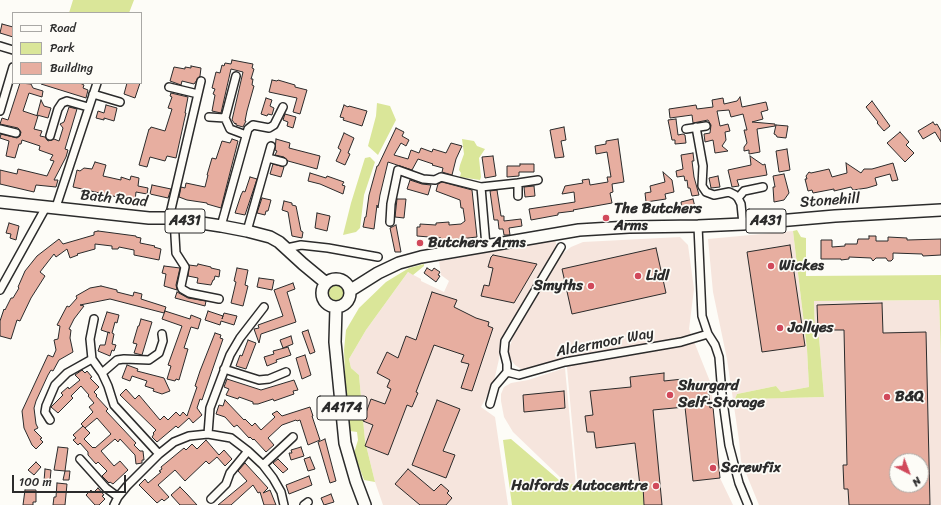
<!DOCTYPE html>
<style>
body{margin:0}
#map{position:relative;width:941px;height:505px;overflow:hidden;background:#fdfcf7;font-family:Sriracha,sans-serif}
canvas{display:block}
.legend{position:absolute;left:12px;top:12px;width:130px;height:72px;box-sizing:border-box;background:#fdfcf7;border:1px solid #a9a8a5;margin:0;padding:5px 7px;list-style:none;font-size:12px;color:#2b2b2b}
.legend li{display:flex;align-items:center;gap:8px;height:20px}
.legend b{width:20px;border:1px solid #a9a8a5}
.north{position:absolute;left:889px;top:453px;width:40px;height:40px;box-sizing:border-box;background:#fdfcf7;border:1px solid #a9a8a5;border-radius:50%;rotate:138deg;font-size:11px;font-weight:700;line-height:16px;text-align:center;color:#2b2b2b}
.north::after{content:'';display:block;margin:auto;width:14px;height:18px;background:#d1495b;clip-path:polygon(50% 0,100% 100%,50% 72%,0 100%)}
.scale{position:absolute;left:12px;top:475px;width:114px;height:18px;box-sizing:border-box;border:2px solid #2b2b2b;border-top:0;padding-left:5px;font-size:12px;line-height:14px;white-space:nowrap;color:#2b2b2b;-webkit-text-stroke:3px #fdfcf7;paint-order:stroke}
</style>
<div id="map">
<canvas width="941" height="505"></canvas>
<ul class="legend">
<li><b style="height:5px;background:#fdfcf7"></b>Road</li>
<li><b style="height:11px;background:#dae699"></b>Park</li>
<li><b style="height:11px;background:#e7aea0"></b>Building</li>
</ul>
<div class="north">N</div>
<div class="scale">100 m</div>
</div>
<script>
const ctx = document.querySelector('canvas').getContext('2d');
ctx.lineJoin = 'round';
function paint(path, color) {
  ctx.fillStyle = color;
  ctx.fill(path, 'evenodd');
}
function shape(rows) {
  const path = new Path2D();
  for (const r of rows) {
    if (r.length === 3) {
      path.moveTo(r[0] + r[2], r[1]);
      path.arc(r[0], r[1], r[2], 0, 2 * Math.PI);
      continue;
    }
    path.moveTo(r[0], r[1]);
    for (let i = 2; i < r.length; i += 2) path.lineTo(r[i], r[i + 1]);
  }
  return path;
}
function strokePath(path, color, width, dash) {
  ctx.strokeStyle = color;
  ctx.lineWidth = width;
  ctx.lineCap = dash ? 'butt' : 'round';
  ctx.setLineDash(dash || []);
  ctx.stroke(path);
}
function drawText(font, color, halo, rows, align = 'center') {
  ctx.font = font + ' Sriracha,sans-serif';
  ctx.lineWidth = 3.5;
  ctx.setLineDash([]);
  ctx.textBaseline = 'middle';
  ctx.strokeStyle = halo;
  ctx.fillStyle = color;
  for (const [text, x, y, turn = 0] of rows) {
    ctx.save();
    ctx.translate(x, y);
    ctx.rotate((+turn || 0) * Math.PI / 180);
    ctx.textAlign = isNaN(turn) ? turn : align;
    if (halo) ctx.strokeText(text, 0, 0);
    ctx.fillText(text, 0, 0);
    ctx.restore();
  }
}
const built = shape([
 [793,231,807,349,809,387,781,392,776,386,737,394,735,399,824,397,819,337,815,336,814,301,939,300,941,357,941,505,759,505,741,461,739,440,727,359,713,292,708,239],
 [897,461,921,461,921,485,897,485],
 [680,237,688,245,694,289,689,329,711,384,720,478,733,505,644,505,642,486,591,491,584,490,578,487,566,357,527,369,521,369,515,365,509,357,508,352,514,334,562,254,571,247,583,242],
 [555,240,557,247,502,342,499,359,494,381,486,398,481,407,495,417,508,505,383,505,375,482,365,441,359,375,351,368,349,359,366,330,408,272,421,279,421,281,444,292,449,281,441,275,439,261],
 [565,368,576,486,563,480,513,432,504,417,501,401,501,394,504,387,511,383,528,380]
]);
const green = shape([
 [73,0,134,0,129,13,69,13],
 [377,103,390,106,396,120,378,155,368,146,376,116],
 [462,139,474,141,477,146,485,149,479,158,481,177,480,180,460,177,461,173,459,170,460,165,464,154],
 [370,157,375,162,364,195,360,228,356,232,343,235,351,203,364,161,365,158],
 [797,230,801,237,806,238,806,276,941,275,941,357,939,300,814,301,815,336,819,337,824,397,748,399,744,404,737,406,735,399,737,394,776,386,781,392,809,387,807,349,793,231],
 [424,264,424,266,413,275,408,272,366,330,349,359,351,368,359,375,365,441,375,482,364,480,354,453,358,440,357,432,350,431,342,380,345,372,344,350,346,330,359,308,386,282,409,268],
 [336,293,11],
 [511,439,566,486,572,484,584,490,591,491,643,486,644,505,512,505,503,440]
]);
const building = shape([
 [2,24,13,27,13,37,0,33,2,24],
 [232,60,253,64,252,68,254,69,251,79,253,79,252,85,254,86,247,111,245,121,246,121,243,127,236,125,236,123,235,124,232,120,243,72,231,69,221,113,212,111,215,95,213,94,215,89,212,88,216,72,220,73,222,65,224,66,225,63,231,64,232,60],
 [191,66,201,68,200,76,194,84,182,81,181,85,170,81,174,67,185,69,185,67,191,68,191,66],
 [272,80,277,81,278,80,295,85,295,87,307,90,300,114,293,112,297,98,269,92,272,80],
 [20,83,31,84,33,88,43,91,42,97,29,93,23,111,38,116,34,129,42,131,40,136,45,137,48,141,54,139,59,141,63,128,60,124,64,122,69,107,77,109,65,149,68,150,66,157,54,180,58,180,56,187,36,185,34,192,0,184,0,170,17,174,18,169,47,176,54,161,50,160,53,155,39,150,40,146,22,140,21,144,19,144,15,158,6,156,9,141,0,138,1,134,17,138,20,136,21,132,18,128,0,124,2,118,8,120,20,83],
 [42,83,80,83,84,85,83,88,88,90,86,98,41,84,42,83],
 [127,83,140,83,135,98,124,94,127,83],
 [171,93,188,97,185,113,186,113,185,117,176,158,167,156,165,161,150,157,147,167,139,165,149,129,150,129,151,127,165,131,172,109,168,108,172,97,170,96,171,93],
 [740,97,742,107,766,102,768,110,761,112,763,119,752,122,775,124,775,126,757,129,760,152,749,154,749,150,744,151,744,147,747,143,744,130,747,130,743,114,731,117,729,110,717,111,720,126,728,124,730,131,725,132,726,140,722,146,728,151,715,153,713,140,705,142,704,134,710,133,711,125,708,120,693,123,692,115,670,118,669,109,696,105,697,109,713,107,712,100,723,98,724,104,737,101,740,97],
 [266,98,272,100,270,106,274,108,272,115,268,114,267,116,261,114,266,98],
 [41,100,44,106,51,108,48,118,37,115,41,100],
 [872,101,890,126,884,131,877,123,878,122,866,107,872,101],
 [106,105,117,108,114,121,104,118,104,120,96,118,98,111,104,113,106,105],
 [344,105,348,107,349,106,367,111,362,126,343,120,344,118,340,117,344,105],
 [285,114,296,117,293,128,287,126,288,122,283,120,285,114],
 [676,119,678,135,683,134,685,135,686,143,675,144,675,140,672,140,668,120,676,119],
 [933,122,935,125,937,124,941,131,941,142,935,132,923,139,918,131,933,122],
 [776,125,788,126,786,138,777,137,776,135,774,134,776,125],
 [564,127,566,140,561,141,564,157,555,158,550,130,564,127],
 [396,128,404,132,402,136,409,140,406,146,401,143,394,155,408,159,411,150,419,153,421,148,432,152,433,149,446,153,451,143,462,146,456,159,452,175,442,172,443,168,432,165,433,164,418,159,412,170,388,162,380,195,378,208,377,205,374,229,363,227,365,217,366,217,369,195,377,166,378,166,396,128],
 [900,132,909,142,906,145,914,153,905,162,887,143,900,132],
 [344,133,354,138,348,153,350,154,345,165,336,161,341,150,338,148,344,133],
 [232,139,238,141,221,208,207,204,207,203,187,200,179,197,181,187,185,188,186,183,205,187,208,175,207,175,212,158,216,159,222,141,230,143,232,139],
 [276,139,290,143,289,148,320,156,317,169,299,164,288,161,284,157,275,155,277,151,275,150,276,139],
 [618,139,624,182,612,184,613,192,610,193,612,203,573,210,574,211,558,213,558,215,531,220,529,209,575,202,574,192,562,194,565,186,583,183,582,180,589,179,590,185,608,182,607,177,611,177,607,152,596,154,595,146,606,144,606,141,618,139],
 [787,149,790,170,779,172,776,151,787,149],
 [693,153,694,161,692,161,694,177,699,195,692,196,690,188,688,188,687,180,685,181,684,176,677,177,676,171,683,169,681,155,693,153],
 [493,156,496,176,485,178,482,157,493,156],
 [750,156,763,165,765,164,767,175,737,180,739,186,732,187,728,170,751,165,750,156],
 [95,162,106,165,103,176,121,180,121,177,130,180,131,176,139,178,138,186,148,188,147,194,136,192,135,201,73,187,77,170,80,171,84,168,92,169,95,162],
 [846,163,861,173,864,169,872,169,893,163,898,180,892,181,890,174,875,178,877,185,867,188,853,190,851,187,834,191,834,189,813,193,812,190,808,191,805,179,807,179,806,176,809,172,811,173,829,169,832,177,847,173,846,163],
 [273,164,284,167,281,177,270,174,273,164],
 [520,164,534,164,534,172,519,172,519,176,507,177,507,166,520,166,520,164],
 [663,172,672,180,674,192,665,194,666,199,646,202,645,193,651,192,650,186,665,182,663,172],
 [310,173,326,178,327,176,344,182,342,185,345,186,343,194,320,184,308,181,310,173],
 [784,174,789,193,784,200,774,202,773,187,775,187,773,176,784,174],
 [718,176,720,187,711,188,709,178,718,176],
 [250,177,257,179,245,215,235,213,241,195,243,191,245,192,250,177],
 [410,180,422,184,431,185,428,195,407,189,410,180],
 [442,182,472,190,477,237,441,241,441,238,417,236,417,227,420,227,420,224,436,225,436,223,449,222,449,225,461,224,465,221,463,208,461,208,460,200,436,191,438,184,442,182],
 [152,185,171,189,168,198,150,194,152,185],
 [534,186,535,196,525,197,524,187,534,186],
 [497,190,501,216,504,216,504,221,521,219,522,226,509,228,510,235,504,235,503,229,499,229,498,220,494,220,490,191,497,190],
 [262,198,271,200,268,211,266,211,265,215,257,213,262,198],
 [397,199,406,199,404,218,395,217,397,199],
 [693,199,695,207,682,209,681,202,693,199],
 [284,201,292,203,292,205,296,206,301,231,303,232,302,238,292,236,288,212,282,210,284,201],
 [317,213,330,216,327,231,315,228,317,213],
 [9,223,19,226,16,240,10,238,11,234,6,233,9,223],
 [396,225,401,252,395,252,390,228,396,225],
 [98,231,136,236,136,237,141,238,140,243,155,246,154,247,161,249,159,260,134,255,134,250,119,247,118,249,112,249,112,246,95,244,95,249,77,254,78,255,70,258,67,249,56,257,54,254,40,272,45,276,31,298,20,321,17,320,11,339,0,336,0,321,4,309,5,310,11,298,13,298,19,288,18,287,25,271,37,256,59,239,63,244,94,235,94,232,98,231],
 [869,236,876,236,876,241,888,241,888,237,907,238,907,240,941,239,941,255,923,256,922,254,893,253,893,259,891,261,888,261,886,258,876,258,873,261,871,258,849,257,849,259,841,260,841,259,821,259,821,240,832,240,832,247,845,246,845,244,857,244,858,239,869,239,869,236],
 [790,245,805,346,762,352,747,252,790,245],
 [656,248,666,293,572,314,562,269,656,248],
 [493,255,537,264,514,303,481,296,484,285,489,286,493,268,488,267,491,257,493,255],
 [198,264,211,267,211,268,220,270,219,277,215,276,214,280,213,280,211,285,197,283,198,278,188,276,189,265,197,266,198,264],
 [164,266,180,268,176,285,177,290,164,286,166,274,162,273,164,266],
 [237,268,248,270,245,285,248,286,243,306,231,303,236,282,234,281,237,268],
 [427,268,432,271,434,268,440,272,438,275,440,276,436,282,424,273,427,268],
 [259,278,274,280,272,290,257,287,259,278],
 [293,283,295,289,287,292,296,322,261,334,259,343,254,329,259,328,258,325,283,316,274,290,293,283],
 [101,286,117,290,117,292,133,296,134,292,142,294,141,299,166,307,164,313,110,299,80,305,84,306,74,319,69,329,71,330,70,338,73,352,59,360,53,371,51,370,48,375,36,401,34,408,36,424,38,428,34,430,42,438,40,439,43,442,36,449,32,445,24,428,22,411,48,355,53,357,56,350,54,340,58,339,60,326,57,325,67,306,69,307,77,298,76,296,90,288,101,286],
 [177,292,188,298,206,301,205,306,175,298,177,292],
 [432,292,457,300,454,307,476,318,489,322,488,326,493,328,472,391,461,388,469,364,461,362,464,355,434,345,416,392,418,393,412,407,407,405,388,455,365,446,373,425,363,421,371,399,385,404,391,389,387,387,390,380,377,373,387,352,398,358,406,336,416,340,432,292],
 [882,303,883,333,926,332,930,505,849,505,848,489,844,489,843,465,847,465,844,330,818,330,817,305,882,303],
 [897,461,921,461,921,485,897,485,897,461],
 [165,311,190,319,191,315,201,319,198,329,191,327,184,348,188,349,179,380,176,379,175,381,167,379,171,366,168,365,182,326,162,319,165,311],
 [208,311,223,316,222,319,224,313,237,316,234,325,221,321,220,325,205,320,208,311],
 [107,312,119,315,117,323,115,322,112,333,114,334,112,344,116,345,114,351,112,350,110,356,98,351,100,345,105,345,108,332,110,333,101,330,107,312],
 [141,319,152,322,142,355,134,353,137,344,133,343,138,326,139,326,141,319],
 [308,330,315,352,310,354,302,332,308,330],
 [215,333,221,335,220,338,223,339,202,400,200,399,197,408,202,415,193,423,189,418,178,428,176,426,157,442,152,437,154,434,153,433,156,430,120,395,126,389,135,399,139,395,160,420,164,416,168,420,176,412,180,416,183,412,187,416,197,387,195,386,200,371,215,333],
 [291,336,293,344,283,348,280,340,291,336],
 [248,340,256,343,246,369,236,366,240,355,242,356,248,340],
 [288,347,291,355,276,360,277,362,267,366,264,357,274,354,273,351,288,347],
 [305,355,311,375,302,379,296,358,305,355],
 [127,365,138,369,137,371,164,378,170,391,162,394,153,391,154,389,145,386,147,381,132,376,130,381,122,378,127,365],
 [82,370,85,373,87,371,92,377,90,378,99,387,94,392,97,395,96,396,108,409,106,411,136,443,134,445,140,451,143,451,144,460,142,460,142,463,136,464,135,455,120,439,118,442,115,439,101,451,114,466,120,461,128,470,113,484,110,482,109,483,102,476,107,471,98,462,96,464,88,455,88,452,80,443,78,445,73,440,76,438,73,435,83,426,90,433,84,439,93,448,94,447,95,448,111,434,97,418,85,428,81,424,93,412,89,407,94,403,88,396,89,395,81,386,71,396,73,398,58,413,51,407,63,395,61,393,68,387,69,389,80,380,75,375,82,370],
 [664,373,664,381,683,379,684,387,708,384,710,408,713,407,720,478,693,481,685,407,653,410,662,505,644,505,643,486,640,486,635,443,596,448,594,432,587,432,585,416,593,415,590,391,631,387,630,377,664,373],
 [227,379,261,390,294,380,298,390,293,391,294,394,274,401,273,399,258,404,253,404,253,402,239,397,238,399,226,395,229,389,224,387,227,379],
 [564,391,565,408,524,412,523,395,564,391],
 [225,400,244,420,245,419,252,426,255,423,261,430,275,417,272,414,277,411,282,416,310,407,313,416,312,416,320,440,308,445,300,420,297,421,296,420,282,425,268,438,274,445,266,452,254,439,253,440,250,437,249,438,237,425,234,427,225,417,216,414,219,405,223,406,225,400],
 [437,400,460,409,443,451,455,455,446,478,412,465,437,400],
 [325,439,336,481,330,483,318,442,325,439],
 [206,440,219,455,224,450,232,459,225,466,217,457,209,464,206,461,185,481,175,470,158,485,169,497,164,501,162,499,157,503,139,485,145,479,148,483,161,472,159,471,162,469,161,467,184,448,186,450,192,444,197,449,206,440],
 [58,447,68,448,65,471,70,471,69,480,63,480,65,471,54,470,58,447],
 [301,447,304,456,291,460,289,453,292,453,291,450,301,447],
 [310,457,315,469,308,471,304,459,310,457],
 [278,459,288,469,283,473,273,463,278,459],
 [36,462,41,467,34,475,28,470,36,462],
 [245,463,268,488,263,493,270,490,276,505,264,505,260,492,258,493,253,485,231,505,218,505,247,481,238,471,245,463],
 [45,469,51,470,50,481,44,481,45,469],
 [408,469,434,491,441,484,449,491,447,493,452,498,446,505,420,505,395,484,408,469],
 [309,476,312,485,289,494,286,485,309,476],
 [57,483,67,484,65,505,53,505,54,497,56,497,57,483],
 [180,487,187,494,197,505,180,505,171,495,180,487],
 [98,488,104,495,102,496,105,499,99,505,95,505,86,495,91,490,93,493,98,488],
 [25,490,36,490,36,502,33,502,33,505,23,505,25,490],
 [331,494,334,502,324,505,321,498,331,494]
]);
const street = shape([
 [0,46,13,50],
 [236,76,225,118,230,129,246,135],
 [169,87,198,94],
 [93,94,120,102],
 [0,111,13,67],
 [209,117,225,118],
 [696,127,703,166,702,186,706,192,714,195,729,192,735,195,738,198,741,204,743,224],
 [0,129,16,133],
 [686,129,706,126],
 [50,136,58,109,62,103,67,101,88,107],
 [268,158,283,162],
 [518,183,538,180],
 [738,198,744,191,763,187],
 [56,207,97,83],
 [169,218,201,81],
 [174,219,176,253,185,267,181,286,182,289,189,293,219,299],
 [390,222,391,204,398,170,423,179,435,180,441,177,481,187],
 [221,226,248,129,253,125,269,128,274,125,283,107],
 [698,226,702,316,708,334,715,345,719,357,722,394,729,445,739,483,748,505],
 [247,231,271,146],
 [486,246,481,187,518,183,518,196],
 [287,248,301,245,328,248,378,257],
 [0,290,46,207],
 [94,319,90,339,92,359,102,373,108,386,114,405,159,454],
 [224,369,259,380,269,379,286,372],
 [507,372,519,375,565,362,681,342,708,334],
 [102,373,117,360,124,359,149,360,159,353,163,341,162,334],
 [490,404,495,386,507,372,507,364,504,352,505,341,561,247],
 [50,420,45,412,46,406,55,385,67,373,92,359],
 [208,434,210,408,230,355,240,338,264,307],
 [80,459,106,488,118,497],
 [263,465,293,437],
 [211,499,226,484,230,473,248,451],
 [114,505,118,497,127,486,159,454,174,442,189,436,208,434,231,438,248,451,263,465,273,478,281,492,284,505],
 [304,505,308,502]
]);
const primary = shape([
 [0,202,149,218,169,218,221,226,247,231,270,237,279,242,303,264,326,283],
 [336,293,14],
 [351,290,378,273,399,263,421,257,579,230,629,227,698,226,743,224,835,216,941,210],
 [336,308,335,342,345,443,356,481,365,505]
]);
const markers = [
 [606,218,4,"#d1495b"],
 [420,243,4,"#d1495b"],
 [771,266,4,"#d1495b"],
 [638,276,4,"#d1495b"],
 [591,286,4,"#d1495b"],
 [780,328,4,"#d1495b"],
 [670,395,4,"#d1495b"],
 [887,397,4,"#d1495b"],
 [713,468,4,"#d1495b"],
 [656,486,4,"#d1495b"]
];
const shields = [
 [185,221,40],
 [766,221,40],
 [342,408,50]
];
const shieldNames = [
 ["A431",185,221],
 ["A431",766,221],
 ["A4174",342,408]
];
const streetNames = [
 ["Bath Road",114,199,6],
 ["Stonehill",830,201,-4],
 ["Aldermoor Way",605,343,-11]
];
const poiNames = [
 ["The Butchers",614,209],
 ["Arms",614,226],
 ["Butchers Arms",428,243],
 ["Wickes",779,266],
 ["Lidl",646,276],
 ["Smyths",583,286,"right"],
 ["Jollyes",788,328],
 ["Shurgard",678,386],
 ["Self-Storage",678,403],
 ["B&Q",895,397],
 ["Screwfix",721,468],
 ["Halfords Autocentre",648,486,"right"]
];
paint(built, '#f6e5dd');
paint(green, '#dae699');
paint(building, '#e7aea0');
strokePath(building, '#2b2b2b', 1);
strokePath(street, '#2b2b2b', 10);
strokePath(primary, '#2b2b2b', 14);
strokePath(street, '#fdfcf7', 7);
strokePath(primary, '#fdfcf7', 11);
for (const [x, y, r, color] of markers) {
  const dot = new Path2D();
  dot.arc(x, y, r, 0, 2 * Math.PI);
  ctx.fillStyle = color;
  ctx.fill(dot);
  strokePath(dot, '#fdfcf7', 1.5);
}
for (const [x, y, w] of shields) {
  const box = new Path2D();
  box.roundRect(x - w / 2, y - 12, w, 24, 3);
  ctx.fillStyle = '#fdfcf7';
  ctx.fill(box);
  strokePath(box, '#2b2b2b', 1);
}
drawText('bold 14px', '#2b2b2b', null, shieldNames);
drawText('15px', '#2b2b2b', '#fdfcf7', streetNames);
drawText('bold 15px', '#2b2b2b', '#fdfcf7', poiNames, 'left');
</script>
